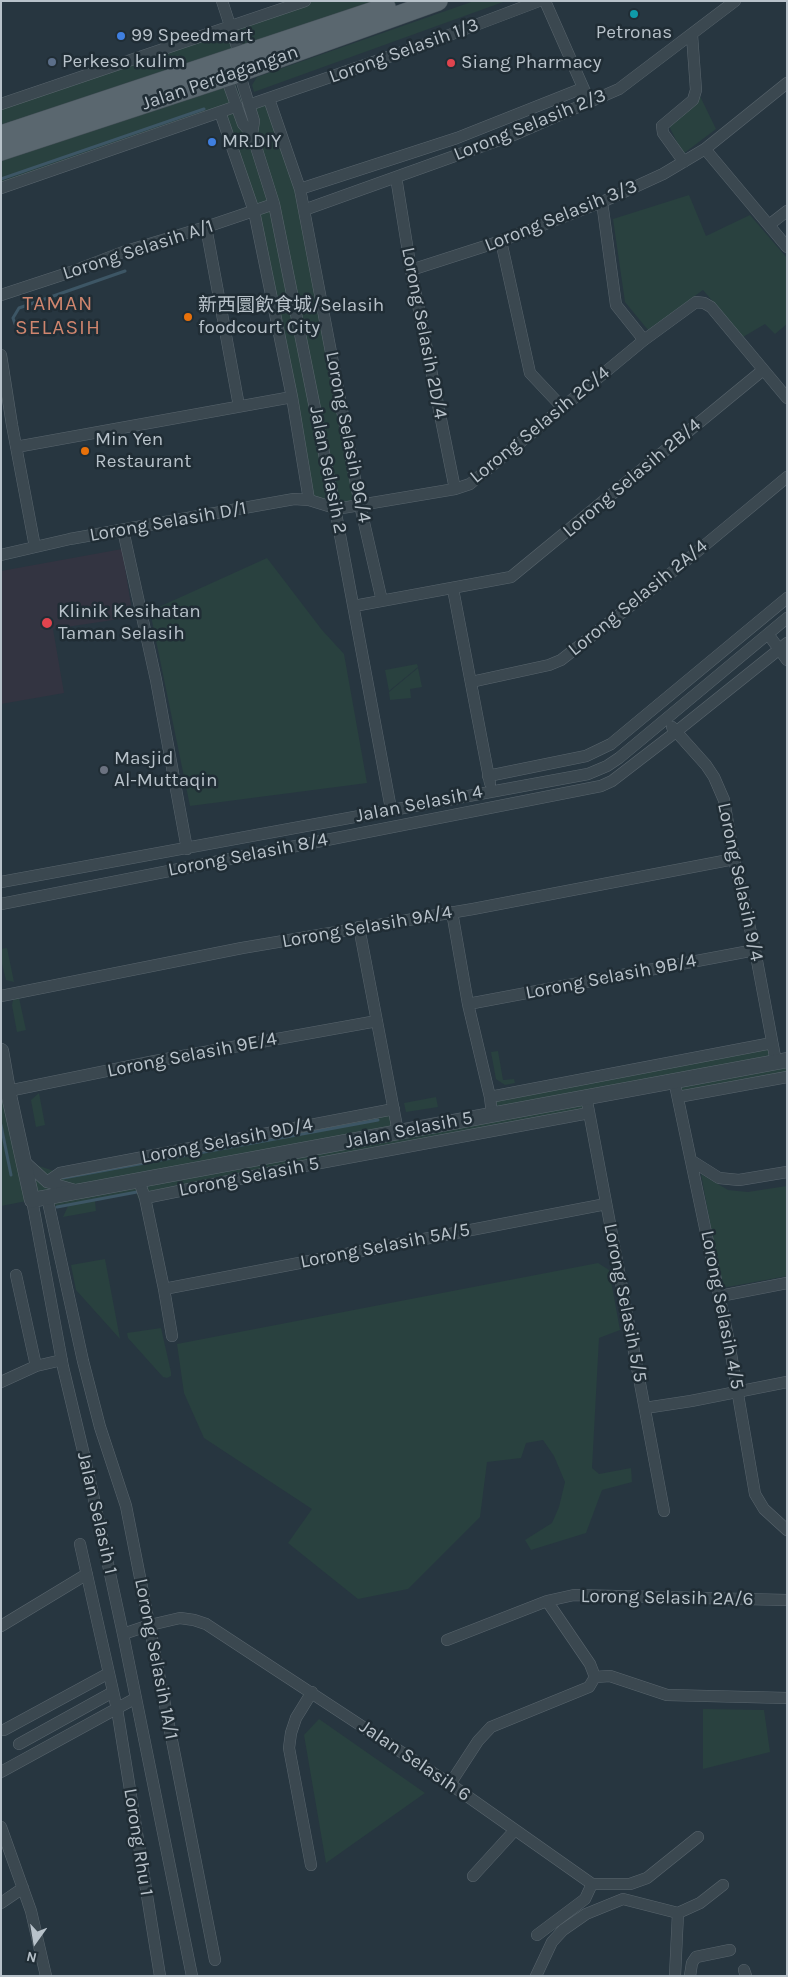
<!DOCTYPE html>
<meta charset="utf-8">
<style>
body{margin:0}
#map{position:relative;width:788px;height:1977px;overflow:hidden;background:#273640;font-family:Karla,sans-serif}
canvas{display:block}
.frame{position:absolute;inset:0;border:2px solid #b8c2ca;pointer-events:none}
.north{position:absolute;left:10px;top:1917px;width:50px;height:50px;-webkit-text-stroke:4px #202d35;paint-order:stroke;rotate:193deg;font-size:14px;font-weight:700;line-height:20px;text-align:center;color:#b8c2ca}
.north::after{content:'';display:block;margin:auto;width:18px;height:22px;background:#b8c2ca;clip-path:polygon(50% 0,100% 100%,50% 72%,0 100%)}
</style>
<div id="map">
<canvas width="788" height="1977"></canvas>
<div class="frame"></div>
<div class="north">N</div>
</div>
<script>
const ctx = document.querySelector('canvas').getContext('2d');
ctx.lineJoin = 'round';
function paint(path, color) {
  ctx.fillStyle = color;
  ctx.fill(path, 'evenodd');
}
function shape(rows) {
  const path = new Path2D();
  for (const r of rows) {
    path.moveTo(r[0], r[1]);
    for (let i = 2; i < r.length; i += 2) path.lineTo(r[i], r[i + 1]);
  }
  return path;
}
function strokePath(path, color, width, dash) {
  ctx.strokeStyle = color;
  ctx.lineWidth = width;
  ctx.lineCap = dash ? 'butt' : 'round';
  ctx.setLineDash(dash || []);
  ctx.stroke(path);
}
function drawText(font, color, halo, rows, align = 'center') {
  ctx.font = font + ' Karla,"Noto Sans SC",sans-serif';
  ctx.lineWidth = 5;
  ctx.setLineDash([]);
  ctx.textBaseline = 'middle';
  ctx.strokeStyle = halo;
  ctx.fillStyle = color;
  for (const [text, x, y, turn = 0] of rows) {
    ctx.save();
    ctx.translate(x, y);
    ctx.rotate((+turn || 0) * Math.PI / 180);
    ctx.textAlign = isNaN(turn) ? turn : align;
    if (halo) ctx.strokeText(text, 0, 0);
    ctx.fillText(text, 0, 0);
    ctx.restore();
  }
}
const medical = shape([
 [122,549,133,617,53,629,64,693,1,704,1,571]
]);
const green = shape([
 [305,1,401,1,1,135,1,104],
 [474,1,506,1,254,92,252,85,257,77],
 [232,75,244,108,239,110,252,134,249,105,269,99,300,189,360,505,309,500,254,211,222,116,1,188,1,151],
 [699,94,716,129,683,154,667,122],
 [689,195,706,236,750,215,787,258,787,324,775,334,765,324,743,337,703,290,648,330,625,302,613,219],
 [267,558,322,630,344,654,367,783,190,806,150,611],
 [417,664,418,667,389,691,385,670],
 [418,668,422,687,410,689,411,698,390,700,389,692],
 [7,948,14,982,6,980,1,960,1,949],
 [19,998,26,1030,17,1032,12,1005,13,1000],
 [772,1043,776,1062,787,1060,787,1077,678,1097,674,1081,586,1096,589,1113,293,1168,138,1199,137,1193,95,1201,96,1211,63,1217,68,1206,57,1207,47,1197,1,1206,1,1051,24,1161,60,1173,394,1109,398,1132,492,1114,490,1097],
 [498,1051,503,1080,514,1079,515,1083,505,1085,496,1079,491,1052],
 [39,1093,45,1125,36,1127,31,1100],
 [436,1097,438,1107,406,1112,404,1103],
 [701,1174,728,1190,748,1192,787,1186,787,1276,722,1288],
 [105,1259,120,1339,76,1290,71,1265],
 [598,1263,609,1270,620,1330,599,1338,592,1468,599,1474,631,1468,632,1482,602,1490,586,1533,531,1550,525,1540,552,1523,559,1507,565,1482,554,1456,543,1440,526,1443,521,1458,487,1462,480,1517,408,1589,358,1599,288,1543,312,1509,204,1438,184,1393,177,1344],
 [161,1328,171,1372,171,1376,167,1378,163,1377,128,1338,127,1333],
 [703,1709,764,1710,770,1752,703,1769],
 [319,1719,425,1793,326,1863,304,1735]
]);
const stream = shape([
 [1,179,204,109],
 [15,324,13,318,19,308,125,271],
 [1,1125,11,1175],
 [63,1178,378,1120],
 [57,1207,137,1192]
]);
const minor = shape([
 [222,1,240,56],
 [545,1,586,94],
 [239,72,254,121,252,134],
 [226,77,243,124,252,134,274,204,335,508,391,809],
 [269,99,300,189,360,505,382,601],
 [1,104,305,1],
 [249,105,423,45,539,1],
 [220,112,254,211,292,397,309,500],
 [705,149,787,247],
 [684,162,663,133,662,126,693,100,696,90,692,35],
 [396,177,411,270,455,489],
 [1,188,237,106],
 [300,189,457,138,583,88],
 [602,202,616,305,644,340],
 [304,210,516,134,619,89,735,1],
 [769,225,787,211],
 [206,227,239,406],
 [501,241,530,373,562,407],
 [411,270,501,241,548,223,602,202,663,174,705,149,787,83],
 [1,295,71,272,123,252,206,227,274,204],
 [1,355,12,425,35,547],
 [16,447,292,397],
 [123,530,156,680,187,849],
 [1,555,70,539,294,499,309,500,335,508,342,508,455,489,470,484,644,340,696,302,704,303,711,307,787,398],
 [453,589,490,783],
 [354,606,511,577,763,370],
 [768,634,787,660],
 [471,682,549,665,561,660,647,593,787,477],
 [672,727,706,765,714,777,724,800,734,859,755,950,776,1062],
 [488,776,586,756,611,744,787,598],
 [1,882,588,774,607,766,619,758,787,618],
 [1,904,601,786,612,781,677,731,787,643],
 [452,912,468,1004,490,1097,492,1114],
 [359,927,398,1132],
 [1,996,242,948,473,909,734,859],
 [468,1004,755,950],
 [674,1080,729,1342,755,1494,764,1509,787,1530],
 [8,1091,155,1061,377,1021],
 [586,1096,664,1511],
 [490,1097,772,1043],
 [678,1097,787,1077],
 [24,1161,47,1182,75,1190],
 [692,1161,719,1178,739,1180,787,1172],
 [139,1181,145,1198,164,1289,172,1336],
 [47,1182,60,1173,394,1109],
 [47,1197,83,1361,100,1427,126,1506,215,1960],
 [145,1198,293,1168,589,1113],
 [32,1200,63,1367,89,1476,123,1634,192,1976],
 [16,1275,36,1366],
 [164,1289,606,1204],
 [720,1296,787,1283],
 [1,1382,36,1366,62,1360],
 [645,1408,691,1401,787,1382],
 [80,1544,117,1709,160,1976],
 [547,1601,574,1595,787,1600],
 [1,1626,87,1574],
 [123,1634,150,1625,180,1618,194,1620,206,1624,450,1784,592,1884,630,1884,647,1878,698,1837],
 [447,1640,547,1601,590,1664,595,1677,589,1687,491,1727,478,1741,450,1784],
 [595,1677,610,1676,667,1695,787,1698],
 [4,1730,109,1673],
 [19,1744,113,1692],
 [1,1772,136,1698],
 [1,1827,31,1911,46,1976],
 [311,1865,289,1748,291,1733,296,1718,312,1692],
 [473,1876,515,1830],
 [1,1903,23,1888],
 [678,1913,700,1903,723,1885],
 [537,1935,585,1899,592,1884],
 [744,1970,746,1976],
 [536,1976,552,1942,563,1930,586,1914,623,1899,678,1913],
 [675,1976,678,1913],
 [690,1976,692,1963,696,1957,730,1950]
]);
const tertiary = shape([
 [1,1051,8,1091,32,1200,787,1060]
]);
const primary = shape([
 [1,135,386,7],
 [1,151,232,75,438,1]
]);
const markers = [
 [634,14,5,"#0f9aa8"],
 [121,36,5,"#3f7fe0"],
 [52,62,5,"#5c6f8a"],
 [451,63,5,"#e0444e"],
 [212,142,5,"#3f7fe0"],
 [188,317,5,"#e8710a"],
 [85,451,5,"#e8710a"],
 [47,623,6,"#e0444e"],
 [104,770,5,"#6b7280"]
];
const poiNames = [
 ["Petronas",634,33,"center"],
 ["99 Speedmart",131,36],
 ["Perkeso kulim",62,62],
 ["Siang Pharmacy",461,63],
 ["MR.DIY",222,142],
 ["新西圜飲食城/Selasih",198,306],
 ["foodcourt City",198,328],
 ["Min Yen",95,440],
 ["Restaurant",95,462],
 ["Klinik Kesihatan",58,612],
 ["Taman Selasih",58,634],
 ["Masjid",114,759],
 ["Al-Muttaqin",114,781]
];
const streetNames = [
 ["Lorong Selasih 1/3",404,51,-20],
 ["Jalan Perdagangan",220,78,-19],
 ["Lorong Selasih 2/3",530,125,-22],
 ["Lorong Selasih 3/3",561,216,-22],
 ["Lorong Selasih A/1",138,250,-18],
 ["Lorong Selasih 2D/4",424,333,79],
 ["Lorong Selasih 2C/4",540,425,-39],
 ["Lorong Selasih 9G/4",348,437,79],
 ["Jalan Selasih 2",328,470,79],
 ["Lorong Selasih 2B/4",632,478,-40],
 ["Lorong Selasih D/1",168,522,-10],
 ["Lorong Selasih 2A/4",638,598,-39],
 ["Jalan Selasih 4",419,804,-11],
 ["Lorong Selasih 8/4",248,855,-11],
 ["Lorong Selasih 9/4",740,882,78],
 ["Lorong Selasih 9A/4",367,927,-10],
 ["Lorong Selasih 9B/4",611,977,-11],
 ["Lorong Selasih 9E/4",192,1055,-11],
 ["Jalan Selasih 5",409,1130,-11],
 ["Lorong Selasih 9D/4",227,1141,-11],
 ["Lorong Selasih 5",249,1177,-11],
 ["Lorong Selasih 5A/5",385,1246,-11],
 ["Lorong Selasih 5/5",625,1303,79],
 ["Lorong Selasih 4/5",722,1310,79],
 ["Jalan Selasih 1",97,1513,77],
 ["Lorong Selasih 2A/6",667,1598,1],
 ["Lorong Selasih 1A/1",156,1659,79],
 ["Jalan Selasih 6",415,1761,34],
 ["Lorong Rhu 1",138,1842,81]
];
const quarterNames = [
 ["TAMAN",58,304],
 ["SELASIH",58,328]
];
paint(medical, '#333441');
paint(green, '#29413f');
strokePath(stream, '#3d5665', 3);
strokePath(minor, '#59656d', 12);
strokePath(tertiary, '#59656d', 16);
strokePath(primary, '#455159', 20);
strokePath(minor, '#3b4850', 11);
strokePath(tertiary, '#3b4850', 15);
strokePath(primary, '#5a676f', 19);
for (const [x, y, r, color] of markers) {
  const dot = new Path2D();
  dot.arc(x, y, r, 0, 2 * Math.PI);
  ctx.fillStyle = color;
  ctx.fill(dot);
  strokePath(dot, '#202d35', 2);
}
drawText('19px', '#b8c2ca', '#202d35', poiNames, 'left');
drawText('19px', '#b8c2ca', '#202d35', streetNames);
ctx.letterSpacing = '1px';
drawText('21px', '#cf856e', '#202d35', quarterNames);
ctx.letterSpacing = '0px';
</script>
